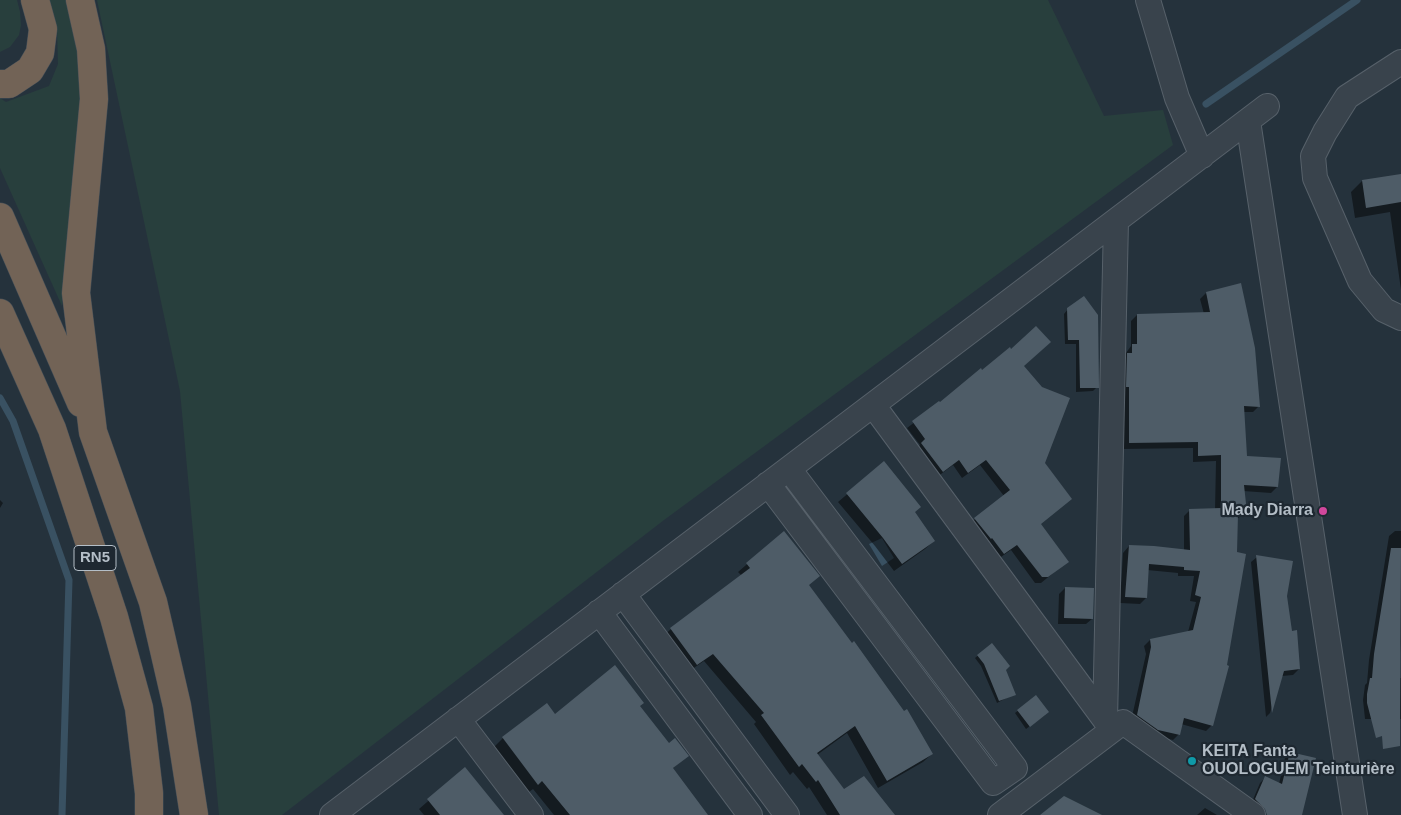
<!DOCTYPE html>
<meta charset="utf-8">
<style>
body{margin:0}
canvas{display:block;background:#25323c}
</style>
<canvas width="1401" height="815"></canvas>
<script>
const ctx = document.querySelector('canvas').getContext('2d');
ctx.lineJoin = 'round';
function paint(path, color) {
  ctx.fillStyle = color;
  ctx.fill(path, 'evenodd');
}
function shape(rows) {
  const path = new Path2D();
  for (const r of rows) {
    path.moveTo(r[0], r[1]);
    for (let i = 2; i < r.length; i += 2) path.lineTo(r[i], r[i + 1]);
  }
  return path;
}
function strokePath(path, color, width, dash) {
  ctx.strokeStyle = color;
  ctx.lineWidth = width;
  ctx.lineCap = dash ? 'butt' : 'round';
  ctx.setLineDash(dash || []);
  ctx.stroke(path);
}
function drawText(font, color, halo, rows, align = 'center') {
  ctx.font = font + ' Helvetica,sans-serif';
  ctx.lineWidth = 4.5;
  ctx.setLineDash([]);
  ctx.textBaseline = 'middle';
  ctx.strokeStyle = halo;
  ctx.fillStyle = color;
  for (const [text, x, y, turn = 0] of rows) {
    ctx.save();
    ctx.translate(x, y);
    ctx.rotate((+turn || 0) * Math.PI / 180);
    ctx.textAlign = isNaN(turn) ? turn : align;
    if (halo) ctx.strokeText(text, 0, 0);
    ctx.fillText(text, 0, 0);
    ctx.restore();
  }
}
const green = shape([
 [0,0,17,0,20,12,21,25,19,35,10,47,0,52],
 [49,0,67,0,83,78,62,306,0,168,0,98,6,102,49,86,58,64,57,28],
 [97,0,1048,0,1104,116,1163,110,1173,145,664,520,282,815,219,815,180,391]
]);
const water = shape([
 [882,538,894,558,882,566,869,544]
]);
const shadow = shape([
 [1401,175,1401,290,1390,212,1355,218,1351,192,1362,181],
 [1206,293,1259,406,1253,412,1243,412,1246,457,1277,487,1271,493,1243,491,1245,513,1237,519,1212,725,1206,731,1181,724,1179,734,1173,740,1151,735,1131,721,1146,654,1144,646,1150,640,1188,632,1196,602,1190,601,1194,576,1178,576,1178,573,1147,570,1146,598,1140,604,1120,603,1123,553,1129,546,1184,551,1184,516,1190,510,1215,510,1216,461,1193,462,1193,448,1123,449,1121,360,1131,346,1131,321,1137,315,1204,314,1200,299],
 [1068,309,1097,387,1093,391,1076,392,1076,344,1065,344,1064,314],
 [1023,366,1044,464,1040,525,1068,561,1041,583,1035,583,1011,550,998,559,969,524,1004,496,980,465,962,478,953,465,937,477,916,449,920,445,907,428,982,371],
 [884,463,914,513,934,541,925,549,894,571,875,546,838,502],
 [0,500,3,503,0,508],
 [1395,531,1401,531,1401,642,1398,678,1401,678,1401,719,1365,719,1363,700,1365,685,1367,683,1369,660,1389,536],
 [783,533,808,586,932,754,923,762,878,788,847,733,817,755,843,791,894,815,827,815,809,787,807,789,793,772,790,775,754,724,756,722,704,661,688,672,662,637,671,629,742,576,738,572],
 [1257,557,1290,632,1299,669,1293,675,1282,676,1270,713,1266,717,1251,562],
 [1065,588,1092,619,1086,624,1058,624,1059,594],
 [992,644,1014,694,997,703,981,666,975,658],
 [1036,697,1045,715,1026,729,1015,713],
 [639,706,669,744,687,756,672,769,706,815,554,815,533,789,529,792,494,747,503,738,555,715],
 [1291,753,1301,815,1271,815,1272,811,1252,802,1260,783,1265,778,1279,784,1285,758],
 [465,769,501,815,424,815,419,809],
 [1205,808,1217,815,1197,815]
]);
const stream = shape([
 [1206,104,1357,0],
 [0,398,13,421,69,580,62,815]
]);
const building = shape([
 [1401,174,1401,202,1366,208,1362,180],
 [1241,283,1255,348,1260,407,1244,406,1247,456,1281,458,1278,487,1244,485,1247,513,1238,514,1237,552,1246,554,1227,665,1229,666,1213,726,1184,718,1180,735,1158,730,1137,715,1151,647,1150,639,1193,630,1201,597,1195,595,1200,571,1184,570,1184,567,1149,564,1147,598,1125,597,1129,545,1154,546,1190,550,1189,509,1221,508,1221,455,1198,456,1198,442,1129,443,1129,387,1126,387,1127,353,1132,353,1132,344,1137,344,1137,314,1210,312,1206,292],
 [1084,296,1098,315,1099,388,1080,388,1079,340,1068,340,1067,308],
 [1036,326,1051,342,1024,366,1042,387,1070,398,1045,463,1072,499,1041,524,1069,562,1048,577,1042,577,1017,545,1004,554,992,538,991,539,974,518,1010,490,986,460,968,473,959,460,943,472,921,443,925,439,912,421,939,401,940,402,981,368,982,370,1010,347,1011,349],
 [884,461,921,507,915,512,935,541,902,564,883,538,846,493],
 [784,531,820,576,809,585,852,643,854,641,904,711,907,709,933,754,887,781,855,726,817,753,844,789,864,776,895,815,840,815,818,780,816,782,802,764,799,767,761,715,764,713,713,654,697,665,670,628,750,568,746,563],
 [1391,548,1401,548,1400,746,1383,749,1382,736,1376,738,1367,703,1367,694,1370,678,1372,678,1374,654],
 [1256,555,1293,561,1287,596,1292,631,1297,630,1300,669,1284,671,1272,713],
 [1065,587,1094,588,1093,619,1064,618],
 [992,643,1010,666,1006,670,1016,695,999,701,984,664,977,655],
 [615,665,644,703,640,706,669,743,675,738,689,756,673,768,708,815,570,815,542,781,538,785,502,737,547,703,555,714],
 [1036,695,1049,712,1030,727,1017,710],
 [1290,752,1316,758,1302,815,1267,815,1265,809,1255,799,1265,776,1282,784],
 [465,767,504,815,440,815,427,799],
 [1064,796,1102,815,1040,815]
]);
const minor = shape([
 [1148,0,1177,98,1202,156],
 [1401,62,1347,97,1325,132,1313,156,1315,178,1360,281,1384,310,1401,318],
 [1248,121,1355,815],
 [873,405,1108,724],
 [768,484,993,783,1015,768,789,469],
 [623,594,787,815],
 [599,612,750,815],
 [458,719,531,815],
 [1105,720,1116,221],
 [332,815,1267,106],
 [1000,815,1123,722,1253,815]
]);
const highway = shape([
 [80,0,91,49,94,99,76,293,93,432,153,602,177,706,194,815],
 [0,84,9,84,30,70,40,53,43,29,35,0],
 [0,217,81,403],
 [0,313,52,429,114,617,139,708,149,793,149,815]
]);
const markers = [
 [1323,511,5,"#d1479c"],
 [1192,761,5,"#0f9aa8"]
];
const shields = [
 [95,558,42]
];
const shieldNames = [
 ["RN5",95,558]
];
const poiNames = [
 ["Mady Diarra",1313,511],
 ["KEITA Fanta",1202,752,"left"],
 ["OUOLOGUEM Teinturière",1202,770,"left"]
];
paint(green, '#283f3d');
paint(water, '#395162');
paint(shadow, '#0007');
strokePath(stream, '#395162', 7);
paint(building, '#4e5c67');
strokePath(minor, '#57616a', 26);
strokePath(highway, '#444e57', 29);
strokePath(minor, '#39434c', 24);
strokePath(highway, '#726356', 28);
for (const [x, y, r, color] of markers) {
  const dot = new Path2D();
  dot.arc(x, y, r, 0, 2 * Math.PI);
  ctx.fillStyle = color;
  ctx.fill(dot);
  strokePath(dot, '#1e2831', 2);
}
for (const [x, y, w] of shields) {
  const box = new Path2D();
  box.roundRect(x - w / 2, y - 12.5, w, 25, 4);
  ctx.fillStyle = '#1e2831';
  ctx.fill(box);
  strokePath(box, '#b4bec7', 1);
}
drawText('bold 15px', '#b4bec7', null, shieldNames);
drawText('bold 16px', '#b4bec7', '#1e2831', poiNames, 'right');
</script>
